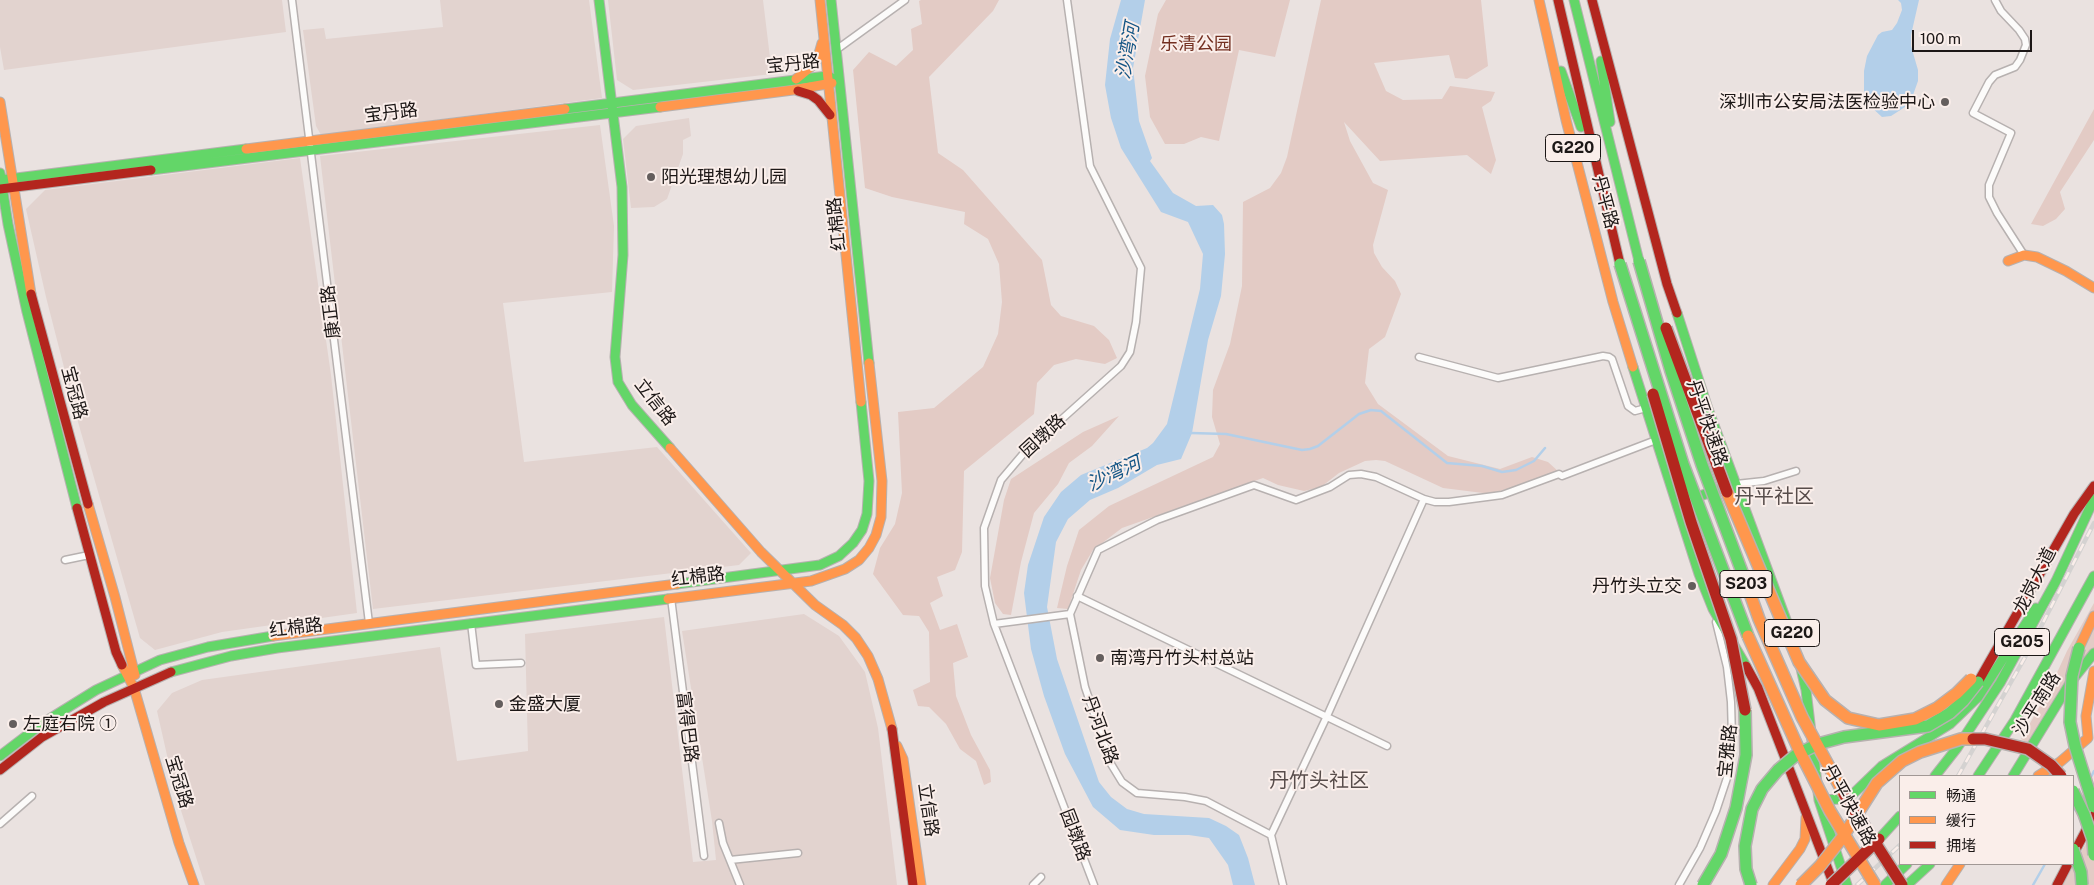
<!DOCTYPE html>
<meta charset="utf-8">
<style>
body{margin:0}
#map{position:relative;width:2094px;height:885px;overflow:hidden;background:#eae2e0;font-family:"Public Sans","Noto Sans SC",sans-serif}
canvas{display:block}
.legend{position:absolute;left:1899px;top:775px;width:175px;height:90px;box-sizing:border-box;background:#faeeea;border:1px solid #a19895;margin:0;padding:6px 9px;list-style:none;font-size:15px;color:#1c1716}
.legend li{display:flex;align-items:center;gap:10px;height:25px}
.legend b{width:25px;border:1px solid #a19895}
.scale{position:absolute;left:1912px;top:30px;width:120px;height:22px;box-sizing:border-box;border:2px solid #1c1716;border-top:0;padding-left:6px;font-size:15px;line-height:18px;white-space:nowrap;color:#1c1716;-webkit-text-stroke:4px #faeeea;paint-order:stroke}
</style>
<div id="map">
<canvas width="2094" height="885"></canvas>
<ul class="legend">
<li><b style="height:6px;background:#63d668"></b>畅通</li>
<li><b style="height:6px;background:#ff974d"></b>缓行</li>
<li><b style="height:6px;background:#b3261e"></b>拥堵</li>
</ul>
<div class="scale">100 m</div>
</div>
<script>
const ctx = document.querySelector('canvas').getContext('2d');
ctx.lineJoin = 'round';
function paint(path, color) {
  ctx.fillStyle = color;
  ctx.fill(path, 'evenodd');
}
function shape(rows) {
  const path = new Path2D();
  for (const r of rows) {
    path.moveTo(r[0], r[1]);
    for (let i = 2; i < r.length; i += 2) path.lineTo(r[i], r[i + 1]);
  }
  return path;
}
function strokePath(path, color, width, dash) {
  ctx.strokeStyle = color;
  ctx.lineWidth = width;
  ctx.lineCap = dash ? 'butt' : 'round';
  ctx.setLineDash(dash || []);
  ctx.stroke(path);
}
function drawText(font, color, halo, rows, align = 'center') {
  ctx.font = font + ' "Public Sans","Noto Sans SC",sans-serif';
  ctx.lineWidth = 4;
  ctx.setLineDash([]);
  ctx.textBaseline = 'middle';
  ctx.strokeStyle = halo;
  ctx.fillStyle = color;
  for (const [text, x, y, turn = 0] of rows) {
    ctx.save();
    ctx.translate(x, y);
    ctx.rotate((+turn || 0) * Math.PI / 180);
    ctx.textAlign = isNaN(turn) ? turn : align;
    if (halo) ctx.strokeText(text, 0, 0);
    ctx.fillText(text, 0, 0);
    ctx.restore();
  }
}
const built = shape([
 [0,0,282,0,286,32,4,70,0,47],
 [440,0,589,0,602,98,321,135,316,126,303,30,324,28,326,39,443,27],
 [608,0,763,0,772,74,633,90,617,80],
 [689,118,691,136,683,140,683,154,667,199,654,207,631,208,623,139,636,126],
 [600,125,614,226,612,292,503,303,524,462,657,447,751,553,739,565,373,609,320,156],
 [300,158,331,375,357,613,222,632,155,650,140,638,78,422,46,297,26,209,45,190],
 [804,614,839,636,865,672,878,728,897,885,205,885,176,795,157,711,172,693,202,680,440,647,457,761,528,751,525,634,664,617,693,862,716,860,712,821,682,631]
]);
const green = shape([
 [921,0,999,0,993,11,929,77,938,153,963,170,1042,260,1051,305,1061,316,1094,326,1109,340,1117,358,1105,364,1076,359,1054,365,1037,383,1034,414,964,471,962,552,955,570,937,577,943,596,930,603,940,630,957,624,968,657,953,663,956,696,971,735,990,770,991,782,984,785,976,761,960,749,946,724,929,707,918,706,913,690,930,682,929,632,919,616,903,615,873,574,880,548,895,524,902,493,898,412,934,408,983,367,998,334,1002,302,999,264,988,239,964,224,965,212,892,197,865,188,853,70,869,52,896,66,913,50,911,29,922,24,919,1],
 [1166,0,1290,0,1275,57,1239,50,1219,141,1201,137,1184,144,1165,144,1150,117,1145,76,1158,14],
 [1321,0,1481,0,1488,66,1467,79,1455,78,1449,55,1374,63,1386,91,1403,100,1442,99,1450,86,1495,92,1491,101,1482,107,1496,160,1491,174,1467,155,1380,161,1344,122,1350,141,1373,183,1388,190,1373,245,1374,253,1382,267,1395,281,1401,294,1385,337,1369,349,1365,383,1378,404,1448,456,1500,469,1532,457,1548,462,1559,472,1491,494,1443,488,1385,461,1376,460,1365,461,1339,473,1321,487,1304,491,1278,485,1263,478,1122,528,1093,550,1081,570,1068,609,1057,608,1067,566,1079,530,1109,506,1213,457,1220,444,1212,417,1213,390,1230,344,1242,286,1243,202,1270,188,1281,173,1287,157],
 [2094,109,2094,140,2060,192,2065,209,2056,219,2043,226,2031,224],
 [1119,416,1092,446,1069,463,1058,484,1034,513,1021,562,1011,615,1003,614,995,603,990,578,1004,500,1011,479,1083,432],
 [2094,603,2094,653,2049,709,2028,743,2021,739,2049,690,2067,651],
 [2094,829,2094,885,2063,885,2065,881]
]);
const water = shape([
 [1121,0,1145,0,1133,68,1139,121,1152,158,1150,161,1173,193,1196,206,1213,205,1222,215,1224,224,1225,254,1221,296,1208,340,1192,433,1181,459,1157,465,1118,488,1090,500,1068,519,1056,542,1047,607,1057,659,1099,782,1111,797,1127,809,1144,814,1209,818,1226,826,1239,835,1248,858,1255,885,1233,885,1228,865,1209,838,1189,835,1154,835,1120,830,1093,807,1065,754,1044,696,1031,649,1024,593,1028,565,1044,517,1061,492,1081,475,1147,448,1153,443,1167,424,1200,289,1203,254,1188,222,1161,212,1121,148,1111,118,1105,85,1110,39],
 [1898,0,1919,0,1911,35,1911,46,1918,70,1918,81,1913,95,1905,107,1891,116,1882,117,1869,105,1864,94,1864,71,1867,56,1878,35,1882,32,1892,30,1897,23,1902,10,1901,3]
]);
const stream = shape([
 [1191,433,1226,434,1302,450,1310,449,1318,446,1359,414,1371,410,1381,411,1447,463,1482,466,1502,472,1516,470,1534,461,1545,448],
 [2090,779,2094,771],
 [2073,811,2076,806],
 [2033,885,2045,864]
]);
const street = shape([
 [292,0,369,623],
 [1067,0,1090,166,1141,268,1136,322,1130,352,1121,366,1023,454,1001,480,984,528,985,586,994,624,1094,885],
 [1995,0,2001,11,2019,30,2025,39,2026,45,2020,60,2015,67,1995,75,1989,82,1973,113,2011,133,1989,185,1989,197,1997,213,2024,255],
 [836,50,905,0],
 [1419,357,1498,378,1603,356,1609,357,1612,359,1628,406,1635,411,1646,408],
 [1736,484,1764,481,1796,471],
 [65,560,89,555],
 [1077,596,1387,746],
 [671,598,704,856],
 [1070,614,1098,550,1157,520,1254,485,1296,500,1330,487,1349,475,1361,474,1376,477,1424,499,1435,502,1449,502,1502,495,1559,474,1562,476,1656,440],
 [1070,614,1085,687,1111,764,1122,782,1137,793,1185,797,1206,801,1271,835,1283,885],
 [471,623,476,665,521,663],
 [994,624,1070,614],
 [719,823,723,843,740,885],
 [0,824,32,796],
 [1271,835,1327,716,1424,499],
 [730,860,798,853],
 [1033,885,1041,877],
 [1679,885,1700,848,1716,811,1727,778,1732,738,1731,702,1727,667,1716,622]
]);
const fast = shape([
 [599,0,622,187,623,255,615,357,618,382,632,405,670,448],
 [831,0,869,363],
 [1574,0,1639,261],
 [1601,61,1610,122],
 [1561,71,1581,127],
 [565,109,827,76,832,78],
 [151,170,660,107],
 [0,173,8,224,27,312,77,508],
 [0,180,246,149],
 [1677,313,1708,409,1795,644],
 [1633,367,1699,574,1713,609,1746,666],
 [1688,500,1732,485],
 [677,584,820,565,839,556,853,543,862,530,867,514,869,481,861,402],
 [1800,664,1806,690,1819,800,1847,885],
 [171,672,231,656,277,648,668,599],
 [0,756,43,723,96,690,160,660,208,647,273,636],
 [1935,776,1957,748,2000,683,2056,581,2094,499],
 [1978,776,2015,720,2094,576],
 [2013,776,2070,683,2094,653],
 [1820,800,1842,799,1853,794,1882,766,1950,724,1978,697,2036,608],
 [1880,838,1900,816],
 [1885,885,1907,864],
 [1907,885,1930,864]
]);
const slow = shape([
 [820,0,861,402],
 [1539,0,1566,120,1613,302,1633,367],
 [796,79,813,65,818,57,822,43],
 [0,102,31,294],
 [660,107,793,90,832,83],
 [246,149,565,109],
 [2008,261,2024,255,2037,257,2066,271,2094,288],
 [670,448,761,552,815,605,843,625,856,638,868,656,878,679,892,729],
 [88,504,115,597,135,675],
 [668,599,811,581,845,569,859,560,869,548,876,535,881,517,882,481,869,363],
 [273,636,677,584],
 [2079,648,2094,616],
 [122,665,134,688,179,843,194,885],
 [897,746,903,759,921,885],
 [2038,776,2060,762,2088,738,2086,716,2094,671],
 [1773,885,1800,849,1805,839,1806,817],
 [1946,885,1960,864]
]);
const jam = shape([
 [1558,0,1620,264],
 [1592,0,1667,284,1677,313],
 [798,91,811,95,818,100,830,115],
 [0,189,151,170],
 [31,294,88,504],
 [77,508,116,652,122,665],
 [1746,666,1758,688,1834,885],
 [1978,682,2074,514,2094,486],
 [892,729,913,885],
 [0,770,42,737,104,702,171,672],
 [2073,855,2094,815],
 [2057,885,2068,864]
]);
const rail = shape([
 [1958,776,2028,652,2094,523],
 [1857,885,1900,845]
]);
const fastBridge = shape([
 [1639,261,1671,371,1702,465,1748,588],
 [1620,264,1683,464,1748,636],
 [2079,648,2072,676,2070,722,2075,746,2094,807],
 [2073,791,2084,814,2093,840,2094,855],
 [2073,849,2081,872,2082,885],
 [1703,885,1721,854,1736,808,1746,755,1745,710],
 [1751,885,1746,869,1745,846,1752,809,1762,789,1778,770,1796,755,1818,744,1844,737,1928,726,1950,713,1963,701,1978,682]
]);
const slowBridge = shape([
 [1727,492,1799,662,1825,700,1848,718,1879,725,1915,719,1937,708,1957,693,1971,679],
 [1748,588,1759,619,1802,717,1844,794],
 [1748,636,1800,752,1830,811,1875,885],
 [1801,885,1820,866,1842,838,1877,783,1902,761,1920,752,1961,739,1973,739]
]);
const jamBridge = shape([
 [1666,328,1727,492],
 [1653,394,1691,522,1731,639,1745,710],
 [1973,739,1985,739,2028,749,2051,765,2061,776],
 [1844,794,1902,885],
 [1831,885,1879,839]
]);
const markers = [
 [1945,102,5,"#645e5d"],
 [651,177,5,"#645e5d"],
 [1692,586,5,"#645e5d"],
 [1100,658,5,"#645e5d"],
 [499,704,5,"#645e5d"],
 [13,724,5,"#645e5d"]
];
const shields = [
 [1573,148,55],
 [1746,584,52],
 [1792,633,55],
 [2022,642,55]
];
const shieldNames = [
 ["G220",1573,148],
 ["S203",1746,584],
 ["G220",1792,633],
 ["G205",2022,642]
];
const parkNames = [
 ["乐清公园",1196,44]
];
const streetNames = [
 ["宝丹路",793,64,-6],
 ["宝丹路",391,113,-7],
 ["丹平路",1605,202,75],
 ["红棉路",837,224,-96],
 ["康正路",331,312,-97],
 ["宝冠路",74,393,75],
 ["立信路",655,402,52],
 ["丹平快速路",1707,423,71],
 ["园墩路",1043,436,-43],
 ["红棉路",698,577,-7],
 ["龙岗大道",2035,581,-63],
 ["红棉路",296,628,-7],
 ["沙平南路",2037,704,-58],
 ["富得巴路",687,727,83],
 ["丹河北路",1100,730,70],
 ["宝雅路",1728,751,-84],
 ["宝冠路",179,782,73],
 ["丹平快速路",1849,805,61],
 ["立信路",928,810,82],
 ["园墩路",1075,835,69]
];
const poiNames = [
 ["深圳市公安局法医检验中心",1935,102,"right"],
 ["阳光理想幼儿园",661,177],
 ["丹竹头立交",1682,586,"right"],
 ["南湾丹竹头村总站",1110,658],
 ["金盛大厦",509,704],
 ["左庭右院 ①",23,724]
];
const waterNames = [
 ["沙湾河",1128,51,-80],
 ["沙湾河",1114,474,-25]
];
const quarterNames = [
 ["丹平社区",1774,497],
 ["丹竹头社区",1319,781]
];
paint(built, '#e2d3cf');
paint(green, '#e3cbc5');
paint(water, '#b3cfe9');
strokePath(stream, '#b3cfe9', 2.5);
strokePath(street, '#b7b1b0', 9);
strokePath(fast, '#b7b1b0', 11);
strokePath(slow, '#b7b1b0', 11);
strokePath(jam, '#b7b1b0', 11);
strokePath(street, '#fcfbfa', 6);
strokePath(fast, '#63d668', 9);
strokePath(slow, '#ff974d', 9);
strokePath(jam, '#b3261e', 9);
strokePath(rail, '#d4d2d1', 4.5);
strokePath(rail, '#faeeea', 2.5, [8]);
strokePath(fastBridge, '#b7b1b0', 14, []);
strokePath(slowBridge, '#b7b1b0', 14, []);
strokePath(jamBridge, '#b7b1b0', 14, []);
strokePath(fastBridge, '#63d668', 11);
strokePath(slowBridge, '#ff974d', 11);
strokePath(jamBridge, '#b3261e', 11);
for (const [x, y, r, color] of markers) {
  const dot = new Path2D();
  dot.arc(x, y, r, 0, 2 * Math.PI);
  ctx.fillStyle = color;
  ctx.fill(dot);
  strokePath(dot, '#faeeea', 2);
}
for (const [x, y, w] of shields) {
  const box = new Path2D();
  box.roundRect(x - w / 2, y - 13.5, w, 27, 4);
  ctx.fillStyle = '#faeeea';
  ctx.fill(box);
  strokePath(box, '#1c1716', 1);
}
drawText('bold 16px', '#1c1716', null, shieldNames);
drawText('18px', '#732f20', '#faeeea', parkNames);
drawText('18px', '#1c1716', '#faeeea', streetNames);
drawText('18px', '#1c1716', '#faeeea', poiNames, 'left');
drawText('italic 19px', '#155686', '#faeeea', waterNames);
drawText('20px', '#584d4b', '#faeeea', quarterNames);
</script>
